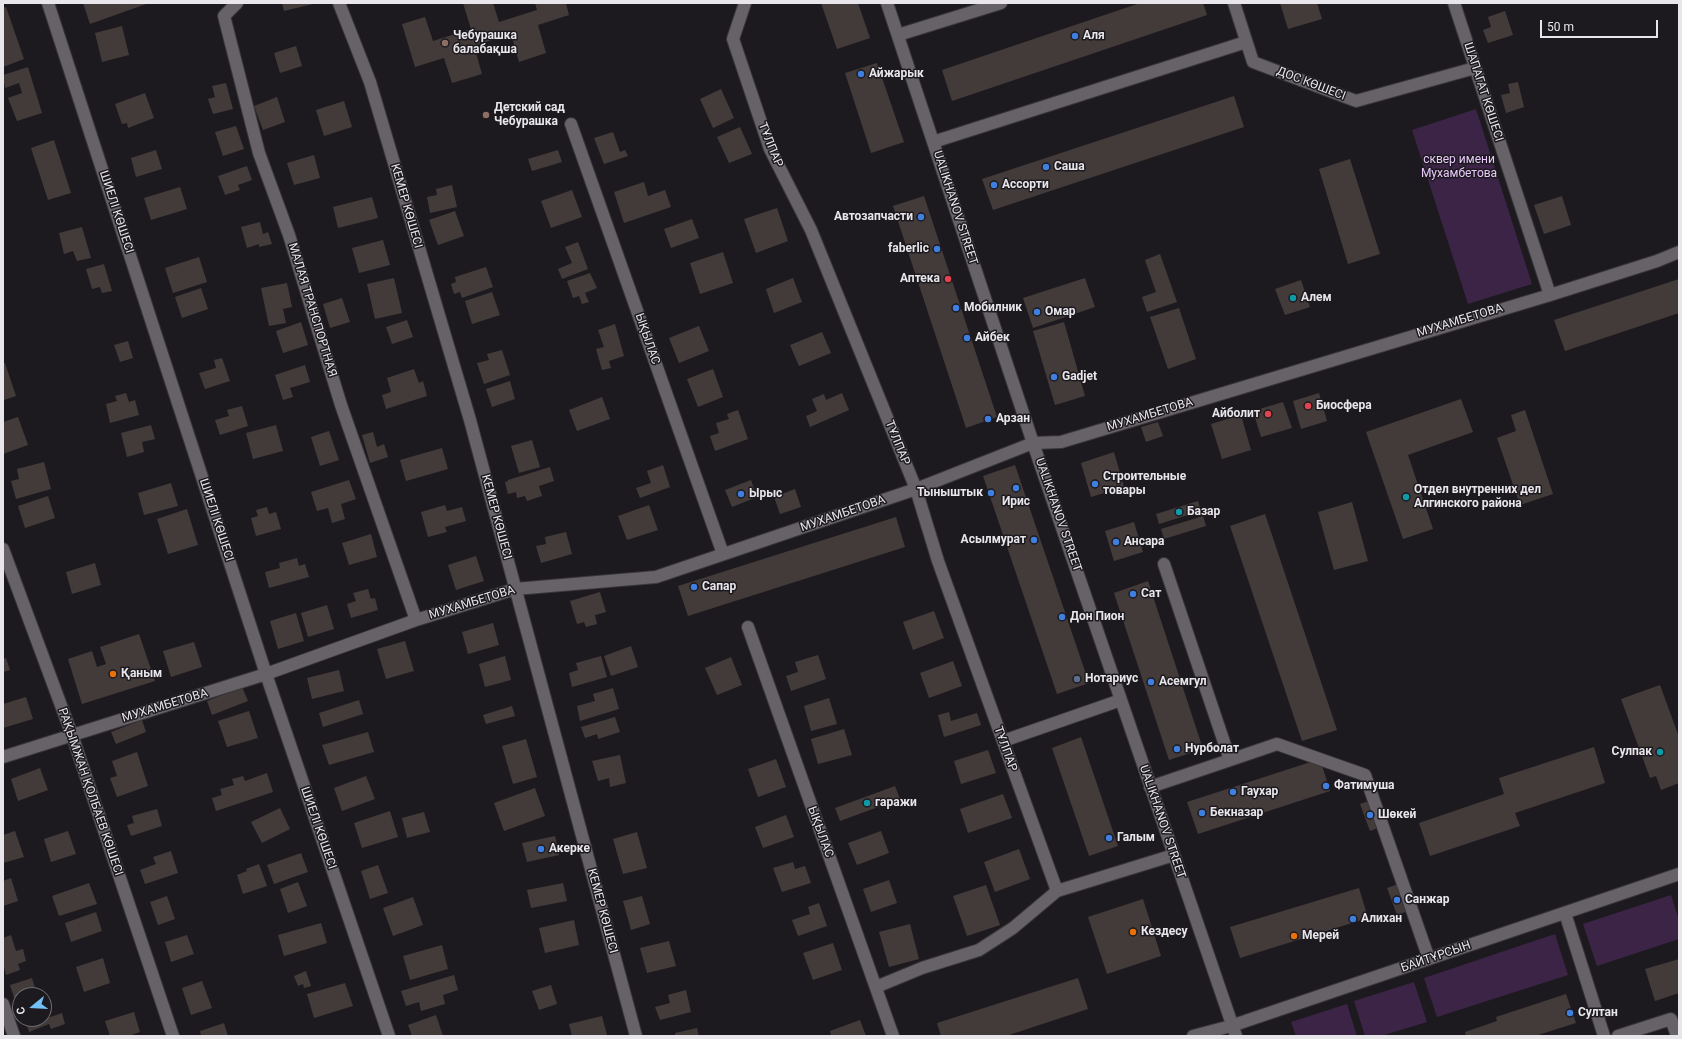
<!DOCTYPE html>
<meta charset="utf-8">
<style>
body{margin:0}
#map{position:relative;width:1682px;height:1039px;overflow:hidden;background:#1d1a1f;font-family:Roboto,sans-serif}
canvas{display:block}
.frame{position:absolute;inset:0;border:4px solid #e8e6ea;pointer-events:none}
.north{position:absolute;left:12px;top:987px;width:40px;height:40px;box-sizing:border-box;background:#1d1a1f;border:1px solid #6e6c70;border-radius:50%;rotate:252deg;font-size:11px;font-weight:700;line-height:16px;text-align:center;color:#e8e6ea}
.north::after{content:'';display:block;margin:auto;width:14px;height:18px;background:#72c1f5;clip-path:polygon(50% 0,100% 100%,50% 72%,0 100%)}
.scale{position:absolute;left:1540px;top:20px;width:118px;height:18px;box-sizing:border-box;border:2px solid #e8e6ea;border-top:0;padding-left:5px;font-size:12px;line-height:14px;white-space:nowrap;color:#e8e6ea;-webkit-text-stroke:3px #1d1a1f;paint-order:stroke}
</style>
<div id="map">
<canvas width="1682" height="1039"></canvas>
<div class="frame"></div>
<div class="north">С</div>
<div class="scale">50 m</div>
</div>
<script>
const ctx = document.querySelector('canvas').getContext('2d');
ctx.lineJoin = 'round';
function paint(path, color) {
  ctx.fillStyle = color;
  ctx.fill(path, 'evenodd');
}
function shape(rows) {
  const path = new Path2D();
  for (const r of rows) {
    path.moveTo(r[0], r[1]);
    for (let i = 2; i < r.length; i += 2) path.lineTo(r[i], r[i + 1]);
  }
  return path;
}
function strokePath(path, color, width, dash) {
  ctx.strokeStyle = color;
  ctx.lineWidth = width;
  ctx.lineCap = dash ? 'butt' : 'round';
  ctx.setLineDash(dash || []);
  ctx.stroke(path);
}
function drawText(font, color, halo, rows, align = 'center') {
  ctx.font = font + ' Roboto,sans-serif';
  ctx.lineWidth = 3;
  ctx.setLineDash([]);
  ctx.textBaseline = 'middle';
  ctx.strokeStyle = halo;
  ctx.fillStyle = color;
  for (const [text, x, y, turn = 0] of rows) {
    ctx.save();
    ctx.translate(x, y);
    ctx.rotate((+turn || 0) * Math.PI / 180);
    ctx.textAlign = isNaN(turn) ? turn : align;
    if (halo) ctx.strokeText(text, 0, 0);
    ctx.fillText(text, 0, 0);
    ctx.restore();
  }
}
const green = shape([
 [1476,109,1532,284,1468,304,1412,130],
 [1671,895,1679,920,1679,939,1597,966,1583,924],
 [1555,934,1568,975,1437,1017,1424,978],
 [1414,982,1427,1022,1381,1036,1365,1036,1354,1001],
 [1347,1004,1357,1036,1296,1036,1291,1022]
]);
const building = shape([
 [83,3,149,3,90,24],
 [282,3,313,3,313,4,284,11],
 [463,3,493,3,499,22,537,10,535,3,566,3,569,15,538,25,546,53,519,62,511,34,474,46,482,74,452,83,444,58,415,67,402,24,425,17,433,41,471,29],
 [821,3,858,3,870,38,837,49],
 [1140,3,1203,3,1207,15,952,101,942,70],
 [1280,3,1317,3,1322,19,1288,29],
 [6,7,24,59,3,67,3,8],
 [1505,11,1513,35,1488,43,1483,30,1491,27,1488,17],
 [122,26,129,55,102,62,95,33],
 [296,46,302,66,280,73,274,53],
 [877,63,904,142,871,153,845,73],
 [28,67,42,113,17,121,8,98,22,93,19,83,5,88,3,75],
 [1518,82,1524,107,1506,113,1501,95,1510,93,1508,84],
 [226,83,233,109,213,114,208,99,215,97,212,86],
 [721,89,734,118,713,128,700,99],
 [145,93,154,118,128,128,127,123,122,124,115,104],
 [1234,96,1244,127,993,210,982,179],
 [277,97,285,122,263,130,254,106],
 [344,101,352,127,324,136,316,110],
 [236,126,244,149,223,156,215,132],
 [740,127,752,154,729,163,717,137],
 [613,132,620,152,625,150,628,156,604,164,594,138],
 [54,140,71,193,48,200,31,148],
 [156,150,162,169,136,177,131,158],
 [558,150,562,162,532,171,528,159],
 [314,155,320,178,294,185,287,163],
 [1350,159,1380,254,1348,264,1319,169],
 [247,166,252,180,238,185,240,190,225,195,218,176],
 [644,182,648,196,665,190,671,207,624,223,614,192],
 [452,185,457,207,430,213,427,197,437,195,436,189],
 [180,187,187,209,151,220,144,198],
 [572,190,582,217,551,228,541,201],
 [924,196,997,417,966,428,893,206],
 [1562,196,1571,225,1544,234,1534,205],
 [372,197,378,218,338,228,333,207],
 [777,208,788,241,756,253,744,219],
 [455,211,464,236,438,245,429,220],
 [692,219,699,238,671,248,664,229],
 [260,222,263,234,268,232,272,244,259,247,259,244,247,248,241,227],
 [82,227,91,258,77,261,73,251,64,254,59,233],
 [383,240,390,265,359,273,352,248],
 [578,242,588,269,562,279,558,269,572,263,565,247],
 [723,252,733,283,700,294,690,263],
 [1160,254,1177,302,1147,312,1142,297,1156,292,1145,260],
 [199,257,207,282,173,293,165,268],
 [104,264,112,291,102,293,100,287,92,289,86,269],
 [486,267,493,287,462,298,460,292,454,294,451,284,456,282,455,277],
 [590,273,597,288,585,293,589,302,582,304,579,296,573,298,567,281],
 [394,278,402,313,375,319,367,284],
 [793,278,802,302,774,313,766,289],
 [1085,278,1095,307,1033,328,1023,298],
 [1679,279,1679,313,1565,351,1554,320],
 [1301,280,1310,307,1285,315,1275,289],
 [287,283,292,307,283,309,286,323,269,326,261,288],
 [201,288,208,309,182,318,175,297],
 [492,292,500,315,472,324,465,301],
 [342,298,350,322,330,328,323,304],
 [1179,308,1196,359,1168,369,1150,317],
 [407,320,413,337,392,344,386,327],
 [301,322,308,345,283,353,276,331],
 [1064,322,1085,396,1055,405,1033,331],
 [615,324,624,356,609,361,611,368,602,370,596,349,604,347,598,330],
 [699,326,709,351,679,363,669,338],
 [822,332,831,353,799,366,790,345],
 [128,341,133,358,120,362,114,345],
 [502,350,510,375,484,384,477,363,489,360,487,354],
 [222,358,230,381,205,389,199,373,216,368,214,360],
 [5,363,16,396,4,400,3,364],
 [305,365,310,382,290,388,293,397,283,400,275,375],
 [414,369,419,383,423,381,427,396,386,409,382,395,391,392,387,378],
 [713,369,723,397,698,407,687,379],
 [510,381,515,399,492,407,486,389],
 [126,393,129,402,135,400,139,415,110,423,106,404,117,401,115,396],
 [842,393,849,410,810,427,806,416,817,411,812,399,824,394,826,400],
 [1319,393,1327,421,1301,429,1293,401],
 [602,397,610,419,577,431,569,410],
 [1461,399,1473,432,1408,455,1433,529,1403,539,1366,432],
 [1283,402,1292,428,1261,437,1253,411],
 [242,406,248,426,220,435,215,420,229,416,227,410],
 [738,410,748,439,715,451,710,436,719,433,716,423,729,419,727,414],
 [1525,410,1553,494,1520,505,1497,438,1516,431,1511,415],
 [1241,415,1251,450,1222,459,1211,424],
 [18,417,28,445,3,454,3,422],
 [1158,422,1163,436,1146,442,1141,427],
 [151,425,155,439,142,442,144,452,127,457,121,433],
 [276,425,283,451,253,459,246,433],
 [329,431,339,460,320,466,311,437],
 [373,432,377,447,384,444,388,457,370,463,362,435],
 [532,440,540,467,519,473,511,446],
 [442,448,448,469,406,481,400,460],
 [1114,452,1124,487,1091,497,1081,463],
 [44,462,51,489,16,499,11,481,19,479,17,469],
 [663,465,670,487,640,498,636,488,651,483,647,471],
 [1015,465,1089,683,1057,694,983,476],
 [550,467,554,481,539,486,542,496,527,501,525,496,517,498,516,492,508,494,505,482,508,481,508,480],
 [349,480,356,499,341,504,345,519,332,523,328,508,317,511,311,492],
 [751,480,757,497,732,507,725,490],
 [171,483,178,506,144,515,138,493],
 [795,489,801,507,780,514,774,497],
 [48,496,55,518,25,528,18,506],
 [1198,501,1201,511,1159,524,1156,514],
 [1352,502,1368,561,1334,570,1318,512],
 [445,505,447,511,462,507,466,521,445,527,447,532,428,537,421,512],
 [649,505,658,530,627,540,618,516],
 [267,507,269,514,276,512,281,529,256,536,251,518,258,516,256,510],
 [187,509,198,545,168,554,157,519],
 [1265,514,1337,730,1302,741,1230,526],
 [1203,516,1206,526,1164,539,1161,529],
 [896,517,905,547,688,616,678,586],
 [1134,522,1143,552,1114,561,1105,531],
 [566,532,572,554,541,563,536,546,546,544,545,537],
 [371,534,377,557,349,565,342,543],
 [476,556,484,581,456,590,448,565],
 [297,558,299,566,305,564,309,577,269,588,265,572,280,568,279,563],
 [95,563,101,585,72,594,66,572],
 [1148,581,1203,749,1169,760,1114,593],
 [368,589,371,599,375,598,378,610,351,618,347,604,356,601,353,593],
 [600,592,606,612,595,615,597,624,586,627,584,622,577,624,570,601],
 [327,605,334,629,308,637,301,613],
 [934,611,944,638,913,650,903,622],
 [296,613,304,641,278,649,270,621],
 [493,623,499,645,468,654,462,632],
 [139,634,155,681,82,704,68,659,92,651,97,667,106,664,100,647],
 [405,641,414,671,386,679,377,649],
 [194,642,202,667,171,677,163,651],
 [631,646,638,667,611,676,604,656],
 [818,655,826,679,791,691,786,676,798,672,795,662],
 [505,656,511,680,485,687,479,664],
 [601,656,607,677,572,687,569,673,578,670,576,663],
 [731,657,742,685,717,695,705,668],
 [6,658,10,670,3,672,3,659],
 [953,661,962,686,929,698,920,673],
 [339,670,344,691,312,699,307,678],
 [1660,685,1679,737,1679,783,1661,790,1656,776,1650,778,1621,699],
 [242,687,248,701,212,715,207,701],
 [613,688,619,709,580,721,577,706,595,701,593,694],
 [26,697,33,719,3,728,3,704],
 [829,698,837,724,811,731,804,706],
 [359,700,363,714,323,727,319,713],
 [512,706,515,716,486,724,483,715],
 [249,711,258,738,227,747,218,721],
 [949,712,951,721,977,713,981,725,944,737,938,715],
 [615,717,620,732,598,739,597,734,585,738,581,727],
 [142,720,146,732,116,744,111,732],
 [844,729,852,755,818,764,811,739],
 [368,732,374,752,329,765,322,745],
 [1081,737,1118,846,1089,856,1052,748],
 [526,739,537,777,513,784,502,746],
 [1594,747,1605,783,1515,813,1520,826,1430,856,1419,823,1504,794,1499,778],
 [988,750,996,773,961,784,954,761],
 [137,752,148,786,117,797,110,778,117,776,112,761],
 [620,755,626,783,610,787,609,778,598,781,592,761],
 [776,759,786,787,758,797,748,769],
 [1320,759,1330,791,1198,834,1187,802],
 [40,768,48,790,18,801,11,779],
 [267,773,273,792,216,811,212,798,222,795,220,789,234,785,232,779,243,776,245,781],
 [366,776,375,799,342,811,334,788],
 [895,786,900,799,840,821,835,808],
 [535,788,545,816,504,831,494,803],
 [1003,794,1012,818,968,833,960,809],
 [1371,800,1380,827,1370,831,1360,804],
 [280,808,290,829,262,843,251,822],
 [157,809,162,826,131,836,127,825,134,823,132,816],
 [390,811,398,837,362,848,354,823],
 [424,812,430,832,407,838,402,818],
 [786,815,794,837,763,848,755,827],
 [15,831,24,857,3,863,3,835],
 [68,831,76,854,51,862,44,839],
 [881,831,889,853,857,865,848,843],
 [637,832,647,868,623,874,613,839],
 [555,836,559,855,527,862,522,843],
 [1019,849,1030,879,995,892,984,862],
 [171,851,178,873,145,884,140,870,156,864,153,857],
 [301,853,308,872,274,884,267,865],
 [793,862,795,869,805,866,811,883,782,892,773,868],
 [259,864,267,886,243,894,237,875,247,871,246,869],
 [378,865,388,893,370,899,361,871],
 [11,878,18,901,3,906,3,881],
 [889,880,897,903,871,912,863,889],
 [298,882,307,906,288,913,280,889],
 [89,883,97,904,59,916,52,896],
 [563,883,567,901,531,908,527,890],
 [1398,884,1408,911,1397,915,1387,888],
 [986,885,1000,925,967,936,953,896],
 [1359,888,1368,918,1240,958,1230,927],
 [167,896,175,919,158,925,150,902],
 [642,896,650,924,631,930,623,901],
 [413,897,423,925,393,936,383,908],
 [1143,899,1161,956,1107,974,1088,917],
 [819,903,827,926,798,936,792,920,810,914,808,907],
 [96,912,102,931,71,942,65,923],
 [574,920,579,945,545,953,539,928],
 [321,923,327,943,284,956,278,935],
 [910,924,919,959,889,967,879,932],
 [11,935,16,951,23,949,26,961,18,964,20,970,6,975,3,964,3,938],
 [187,935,194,954,171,962,165,942],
 [669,941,676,966,647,973,640,948],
 [833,943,842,970,813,980,803,953],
 [442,945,448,969,410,980,403,956],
 [103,958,110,983,84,992,76,967],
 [1679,959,1679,993,1655,1001,1645,969],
 [306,971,311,986,304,988,303,984,298,986,294,976],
 [454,975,458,990,443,995,445,1004,421,1011,419,1002,406,1006,401,991],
 [32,978,37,995,20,995,20,1016,10,985],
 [1078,978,1088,1009,1006,1036,941,1036,937,1023],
 [202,981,212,1008,191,1015,182,988],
 [345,983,353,1006,314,1018,307,994],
 [551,985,557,1004,539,1010,532,991],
 [686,990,691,1012,660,1020,655,1007,670,1003,668,995],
 [1566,994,1576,1023,1535,1036,1466,1036,1465,1032,1497,1021,1496,1017],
 [134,1012,140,1032,129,1036,110,1036,105,1021],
 [62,1013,65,1024,51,1029,49,1024,29,1032,27,1025],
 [436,1015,443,1036,412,1036,408,1025],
 [602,1016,607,1035,572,1036,569,1024],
 [860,1020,866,1036,831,1036,830,1031],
 [224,1023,228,1036,201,1036,200,1031],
 [697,1028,699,1036,675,1036,675,1033]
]);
const minor = shape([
 [48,3,266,674,389,1036],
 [237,3,224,16,259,153,289,235,341,405,416,620],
 [339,3,370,82,470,420,636,1036],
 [745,3,733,39,770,149,811,230,916,489,938,561,1057,891],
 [887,3,1033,443,1236,1036],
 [1234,3,1253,62,1356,101,1475,68],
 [1454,3,1550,295],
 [898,35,1001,3],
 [571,124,723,554],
 [933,142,1246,42],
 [3,549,72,735,173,1036],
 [748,627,893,1036],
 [1003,741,1121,700],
 [3,757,266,674,416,620,515,589,656,577,916,489,1033,443,1061,442,1550,295,1657,261,1679,252],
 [1230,760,1277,744,1365,775,1429,959],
 [1150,787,1230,760,1164,564],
 [1565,913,1604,1036],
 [876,987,922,968,979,950,1013,928,1057,891,1174,855],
 [3,1004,14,1036],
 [1193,1036,1231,1026,1679,874],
 [1618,1036,1671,1019,1677,1036]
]);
const markers = [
 [1075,36,4,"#3f7fe0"],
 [445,43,4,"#8d6e63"],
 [861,74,4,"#3f7fe0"],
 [486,115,4,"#8d6e63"],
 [1046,167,4,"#3f7fe0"],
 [994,185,4,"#3f7fe0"],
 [921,217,4,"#3f7fe0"],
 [937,249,4,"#3f7fe0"],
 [948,279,4,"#e0444e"],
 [1293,298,4,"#0f9aa8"],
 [956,308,4,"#3f7fe0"],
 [1037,312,4,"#3f7fe0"],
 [967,338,4,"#3f7fe0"],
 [1054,377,4,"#3f7fe0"],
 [1308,406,4,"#e0444e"],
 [1268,414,4,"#e0444e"],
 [988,419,4,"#3f7fe0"],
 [1095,484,4,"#3f7fe0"],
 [1016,488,4,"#3f7fe0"],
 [991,493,4,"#3f7fe0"],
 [741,494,4,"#3f7fe0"],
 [1406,497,4,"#0f9aa8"],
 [1179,512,4,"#0f9aa8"],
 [1034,540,4,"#3f7fe0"],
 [1116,542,4,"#3f7fe0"],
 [694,587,4,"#3f7fe0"],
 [1133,594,4,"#3f7fe0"],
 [1062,617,4,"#3f7fe0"],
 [113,674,4,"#e8710a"],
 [1077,679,4,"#5c6f8a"],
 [1151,682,4,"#3f7fe0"],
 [1177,749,4,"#3f7fe0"],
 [1660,752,4,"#0f9aa8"],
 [1326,786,4,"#3f7fe0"],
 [1233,792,4,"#3f7fe0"],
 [867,803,4,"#0f9aa8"],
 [1202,813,4,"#3f7fe0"],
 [1370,815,4,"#3f7fe0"],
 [1109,838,4,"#3f7fe0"],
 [541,849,4,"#3f7fe0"],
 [1397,900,4,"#3f7fe0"],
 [1353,919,4,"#3f7fe0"],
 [1133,932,4,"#e8710a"],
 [1294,936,4,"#e8710a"],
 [1570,1013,4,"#3f7fe0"]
];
const poiNames = [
 ["Чебурашка",453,36],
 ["балабақша",453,50],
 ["Аля",1083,36],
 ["Айжарык",869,74],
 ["Детский сад",494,108],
 ["Чебурашка",494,122],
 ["Саша",1054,167],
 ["Ассорти",1002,185],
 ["Автозапчасти",913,217,"right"],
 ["faberlic",929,249,"right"],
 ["Аптека",940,279,"right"],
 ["Алем",1301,298],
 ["Мобилник",964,308],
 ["Омар",1045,312],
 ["Айбек",975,338],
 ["Gadjet",1062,377],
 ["Биосфера",1316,406],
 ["Айболит",1260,414,"right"],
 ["Арзан",996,419],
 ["Строительные",1103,477],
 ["товары",1103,491],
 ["Отдел внутренних дел",1414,490],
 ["Алгинского района",1414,504],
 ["Тыныштык",983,493,"right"],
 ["Ырыс",749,494],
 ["Ирис",1016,502,"center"],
 ["Базар",1187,512],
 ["Асылмурат",1026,540,"right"],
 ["Ансара",1124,542],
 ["Сапар",702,587],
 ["Сат",1141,594],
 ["Дон Пион",1070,617],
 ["Қаным",121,674],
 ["Нотариус",1085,679],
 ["Асемгул",1159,682],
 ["Нурболат",1185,749],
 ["Сулпак",1652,752,"right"],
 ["Фатимуша",1334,786],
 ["Гаухар",1241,792],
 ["гаражи",875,803],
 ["Бекназар",1210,813],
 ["Шөкей",1378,815],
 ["Галым",1117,838],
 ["Акерке",549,849],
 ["Санжар",1405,900],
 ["Алихан",1361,919],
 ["Кездесу",1141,932],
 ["Мерей",1302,936],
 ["Султан",1578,1013]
];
const streetNames = [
 ["ДОС КӨШЕСІ",1311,84,21],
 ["ШАПАГАТ КӨШЕСІ",1483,92,72],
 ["ТҰЛПАР",770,145,68],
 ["КЕМЕР КӨШЕСІ",406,206,74],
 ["UALIKHANOV STREET",955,208,72],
 ["ШИЕЛІ КӨШЕСІ",116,212,72],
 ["МАЛАЯ ТРАНСПОРТНАЯ",312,310,73],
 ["МУХАМБЕТОВА",1460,321,-17],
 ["ЫҚЫЛАС",647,339,71],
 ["МУХАМБЕТОВА",1150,415,-17],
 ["ТҰЛПАР",897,443,68],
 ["МУХАМБЕТОВА",843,514,-19],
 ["UALIKHANOV STREET",1058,515,71],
 ["КЕМЕР КӨШЕСІ",496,517,75],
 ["ШИЕЛІ КӨШЕСІ",216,520,72],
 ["МУХАМБЕТОВА",472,603,-17],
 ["МУХАМБЕТОВА",165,706,-17],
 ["ТҰЛПАР",1005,749,70],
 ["РАҚЫМЖАН ҚОЛБАЕВ КӨШЕСІ",90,792,71],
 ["UALIKHANOV STREET",1162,822,71],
 ["ШИЕЛІ КӨШЕСІ",318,828,71],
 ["ЫҚЫЛАС",820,832,70],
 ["КЕМЕР КӨШЕСІ",602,911,75],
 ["БАЙТҰРСЫН",1436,957,-19]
];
const parkNames = [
 ["сквер имени",1459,160],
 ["Мухамбетова",1459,174]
];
paint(green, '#3c2447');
paint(building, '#433b3a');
strokePath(minor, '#39363a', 14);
strokePath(minor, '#666268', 12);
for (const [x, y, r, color] of markers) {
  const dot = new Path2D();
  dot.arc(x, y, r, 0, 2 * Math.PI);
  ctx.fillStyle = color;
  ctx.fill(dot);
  strokePath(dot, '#1d1a1f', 1.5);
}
drawText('bold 12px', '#e8e6ea', '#1d1a1f', poiNames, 'left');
drawText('12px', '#e8e6ea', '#1d1a1f', streetNames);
drawText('12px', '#e8c7fb', '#1d1a1f', parkNames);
</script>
